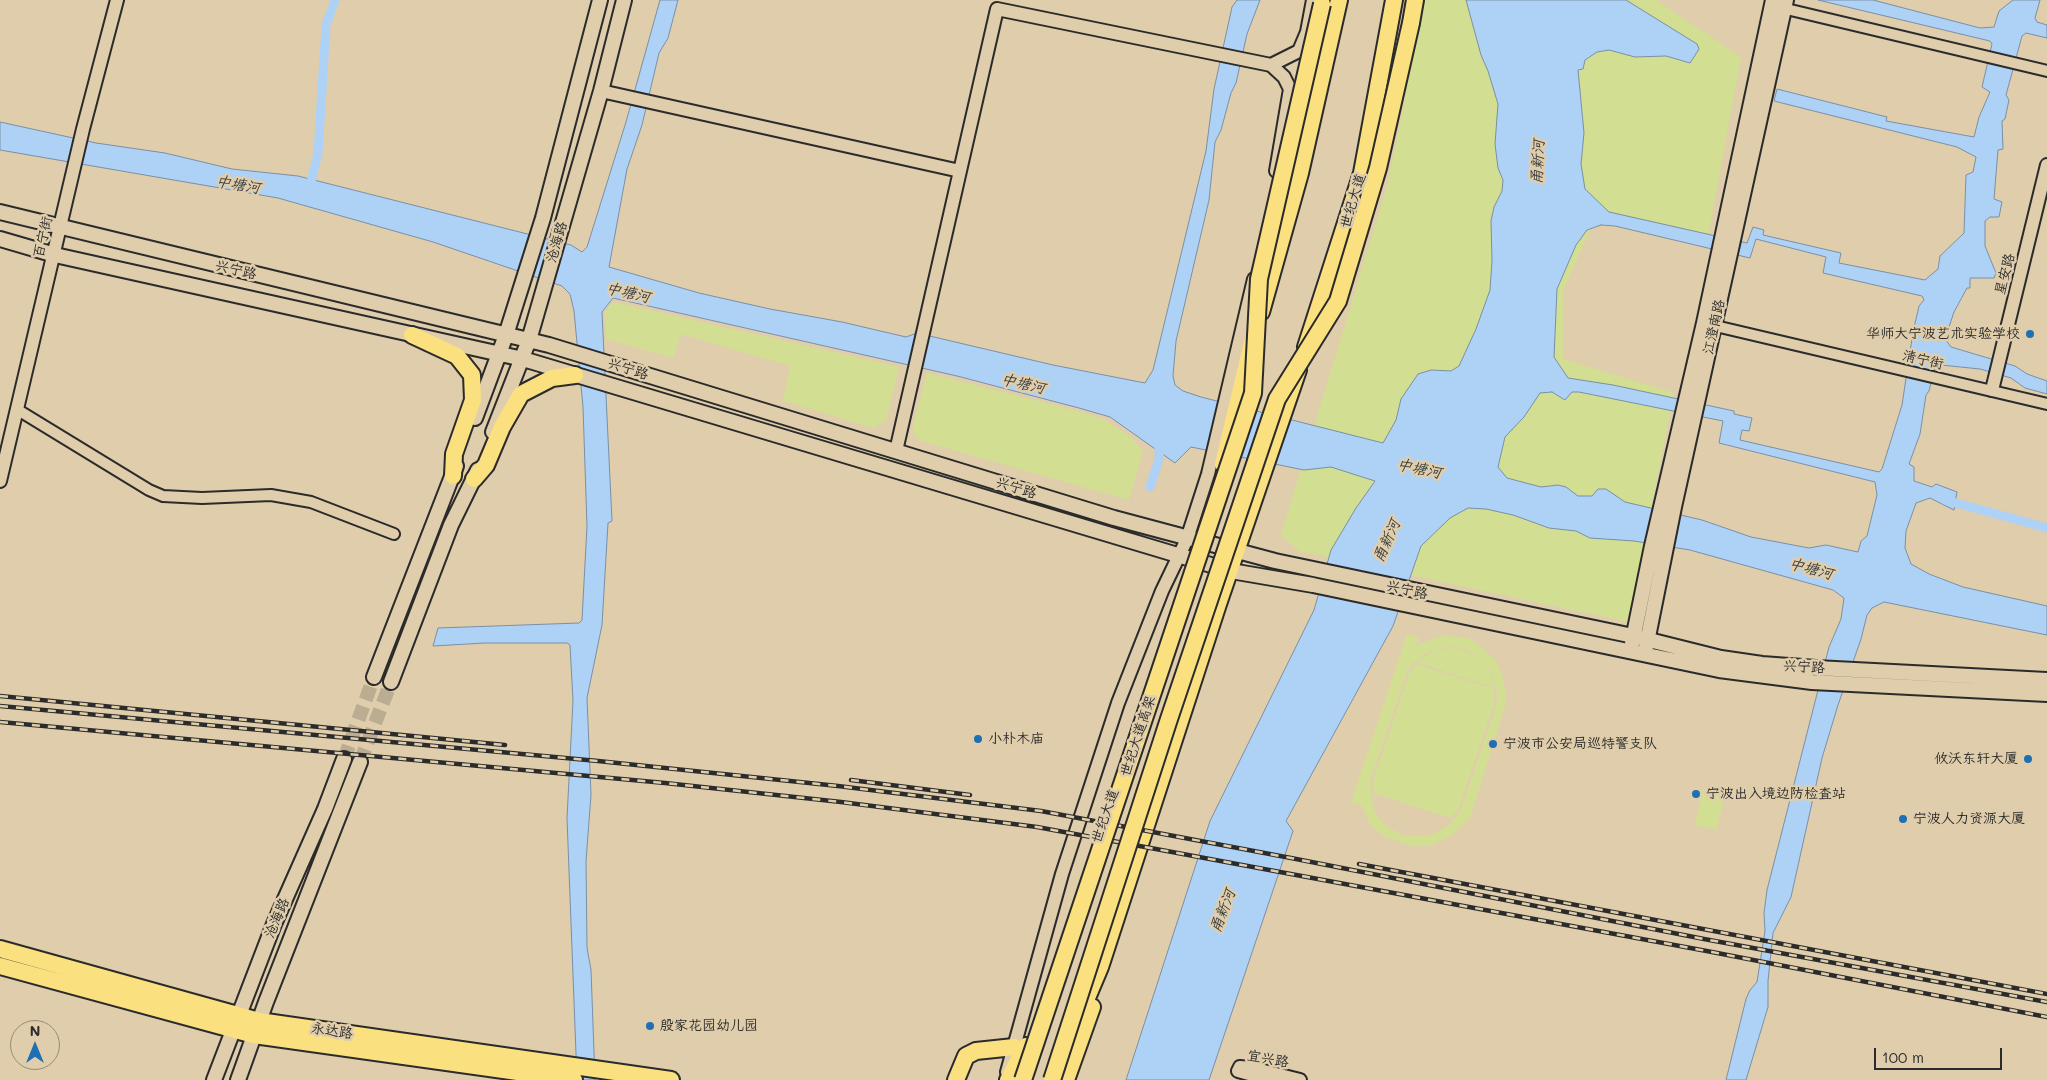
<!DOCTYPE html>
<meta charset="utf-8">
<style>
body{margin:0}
#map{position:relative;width:2047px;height:1080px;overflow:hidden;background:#dfcdab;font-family:Mali,sans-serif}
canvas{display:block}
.north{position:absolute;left:10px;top:1020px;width:50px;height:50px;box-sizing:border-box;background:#dfcdab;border:1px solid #978c78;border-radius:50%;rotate:0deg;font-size:14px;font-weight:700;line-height:20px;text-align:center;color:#2b2b2b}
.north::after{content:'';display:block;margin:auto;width:18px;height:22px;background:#1f6fb2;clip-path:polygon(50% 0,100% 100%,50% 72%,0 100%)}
.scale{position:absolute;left:1874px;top:1048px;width:128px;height:22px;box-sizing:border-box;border:2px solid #2b2b2b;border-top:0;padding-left:6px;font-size:15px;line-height:18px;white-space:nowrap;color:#2b2b2b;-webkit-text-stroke:4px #dfcdab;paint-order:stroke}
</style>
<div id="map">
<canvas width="2047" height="1080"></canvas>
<div class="north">N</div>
<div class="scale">100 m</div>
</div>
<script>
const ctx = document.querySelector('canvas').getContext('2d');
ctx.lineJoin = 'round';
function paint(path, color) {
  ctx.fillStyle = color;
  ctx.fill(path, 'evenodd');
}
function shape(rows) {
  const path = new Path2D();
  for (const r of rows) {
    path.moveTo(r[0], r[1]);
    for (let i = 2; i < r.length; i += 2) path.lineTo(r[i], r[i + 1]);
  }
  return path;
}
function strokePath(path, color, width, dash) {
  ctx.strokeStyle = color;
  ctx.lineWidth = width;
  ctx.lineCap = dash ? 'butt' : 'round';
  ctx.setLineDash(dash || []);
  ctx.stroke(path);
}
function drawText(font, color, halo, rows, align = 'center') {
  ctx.font = font + ' Mali,"LXGW WenKai TC",sans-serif';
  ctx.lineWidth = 5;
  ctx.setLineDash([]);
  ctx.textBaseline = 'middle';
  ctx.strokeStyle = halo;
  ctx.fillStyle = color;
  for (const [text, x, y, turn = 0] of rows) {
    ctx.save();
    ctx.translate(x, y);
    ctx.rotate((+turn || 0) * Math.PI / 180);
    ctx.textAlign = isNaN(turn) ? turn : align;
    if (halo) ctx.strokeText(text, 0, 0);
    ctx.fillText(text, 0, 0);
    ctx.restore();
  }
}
const green = shape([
 [1425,0,1656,0,1741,57,1708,236,1595,219,1563,291,1563,359,1674,393,1628,622,1299,551,1281,535,1387,186],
 [618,303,899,367,886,420,874,428,783,401,790,366,681,334,673,358,606,339,605,312,612,304],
 [927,373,1085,413,1104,420,1130,436,1143,451,1129,500,921,441,913,433,913,425],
 [1407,634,1419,637,1416,646,1443,635,1468,638,1478,644,1496,661,1503,677,1506,694,1505,706,1470,818,1451,836,1429,846,1411,846,1386,837,1370,825,1362,806,1351,802],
 [1452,646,1464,648,1480,659,1461,649,1452,647,1431,652,1416,662,1495,688,1491,673,1481,659,1491,671,1494,678,1497,696,1496,707,1460,811,1450,824,1436,833,1427,836,1404,836,1385,825,1378,817,1373,807,1370,782,1407,673,1412,664,1428,652],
 [1416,664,1494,689,1494,705,1458,810,1450,818,1373,793,1373,781,1409,674],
 [1703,788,1725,792,1717,830,1695,825]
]);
const water = shape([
 [660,0,678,0,668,38,659,53,642,125,627,169,609,267,699,293,770,309,842,322,906,337,917,333,1053,365,1145,383,1153,370,1206,151,1214,89,1232,7,1237,0,1260,0,1247,34,1236,83,1231,93,1221,130,1215,142,1209,200,1176,341,1173,376,1175,385,1183,391,1201,397,1383,443,1396,420,1401,399,1418,374,1431,370,1451,371,1459,366,1476,329,1490,290,1492,261,1491,221,1494,207,1502,191,1503,180,1498,168,1495,144,1498,104,1488,71,1481,55,1466,0,1626,0,1697,44,1699,49,1690,63,1666,56,1635,57,1609,50,1597,52,1585,60,1583,69,1578,70,1584,133,1581,164,1585,189,1609,212,1747,243,1753,227,1764,230,1763,235,1841,253,1839,263,1925,280,1938,269,1940,256,1964,233,1966,175,1973,172,1976,157,1957,147,1774,101,1777,89,1887,117,1886,121,1974,137,1979,117,1990,92,1982,87,1992,44,1990,41,1818,0,1873,0,1980,28,1994,27,1999,11,2013,0,2040,0,2035,18,2037,22,2047,25,2047,38,2026,33,2022,36,2006,95,2009,100,2005,119,2002,121,2003,149,1998,150,1994,199,2002,202,1999,217,1990,217,1985,221,1985,246,1996,273,1994,278,1970,278,1970,288,1967,288,1954,312,1945,339,1951,347,2015,366,2027,374,2047,381,2047,394,2025,388,2011,378,1980,369,1941,365,1935,368,1929,391,1926,395,1920,434,1909,464,1914,467,1914,481,1932,487,1936,484,1957,492,1954,510,1930,498,1916,503,1906,531,1905,548,1911,564,1929,574,1963,587,2047,606,2047,635,1884,602,1872,608,1867,615,1861,639,1838,705,1822,758,1791,897,1773,933,1768,981,1768,1007,1746,1080,1726,1080,1746,999,1750,990,1757,982,1765,931,1764,913,1767,890,1829,647,1841,619,1844,598,1833,590,1690,550,1634,541,1590,538,1576,531,1549,528,1513,515,1486,509,1468,508,1450,518,1421,546,1393,626,1286,821,1293,831,1209,1080,1126,1080,1210,821,1314,610,1331,550,1356,508,1375,481,1331,467,1304,470,1191,447,1175,463,1110,417,1079,408,957,376,613,298,602,312,612,521,608,523,602,625,587,698,591,795,586,861,587,948,591,970,595,1080,577,1080,567,818,573,701,570,645,567,643,485,643,433,646,438,628,579,623,582,620,587,526,583,407,574,311,570,294,562,286,433,242,278,198,0,150,0,122,96,143,165,153,232,169,298,176,571,245,582,252,587,247,626,122,660,0],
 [1601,225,1615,226,1750,258,1756,239,1826,257,1823,273,1922,296,1924,300,1919,306,1913,332,1902,405,1882,469,1879,472,1740,440,1742,430,1749,431,1752,418,1734,414,1734,411,1613,385,1568,378,1554,357,1557,289,1576,245,1587,230,1601,225],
 [1552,392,1565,400,1572,392,1579,392,1723,421,1719,443,1875,482,1877,495,1867,536,1861,541,1858,552,1826,545,1809,548,1751,537,1702,520,1625,502,1606,489,1598,489,1592,496,1578,496,1566,487,1558,485,1541,487,1507,478,1498,467,1505,437,1524,417,1540,393,1552,392]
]);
const canal = shape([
 [309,190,318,153,326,25,335,0],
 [1150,487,1159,459,1159,441],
 [1945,500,2047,528]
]);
const secondaryTunnel = shape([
 [344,759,374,677],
 [360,762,391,682]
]);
const minor = shape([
 [1778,7,2047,71],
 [1707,324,2047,404],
 [18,410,149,490,163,496,202,498,271,495,311,502,394,534]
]);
const tertiary = shape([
 [1271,65,1284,77,1290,89,1276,171],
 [601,91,960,171],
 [1992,390,2047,165],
 [896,451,997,9,1271,65,1299,51,1307,32,1313,0],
 [0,481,83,129,117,0],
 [1007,1072,1062,874,1118,703,1162,591,1187,539,1208,474,1254,279],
 [1271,1080,1238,1071,1240,1067,1252,1068,1300,1080]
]);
const secondary = shape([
 [0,212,549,345,1114,518,1275,561,1633,636,1721,658,1762,664,1816,668,2047,680],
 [0,239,55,255,523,359,1231,571,1313,585,1719,670,1812,682,2047,694],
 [475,418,506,335,543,218,600,0],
 [493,432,529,340,601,91,624,0],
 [1632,644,1652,546,1704,323,1773,0],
 [1646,647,1674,507,1786,0],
 [374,677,456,466],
 [391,682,451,525,478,470],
 [214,1080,274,924,325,809,344,759],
 [238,1080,266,1002,360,762]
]);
const primary = shape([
 [1261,312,1300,173,1339,0],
 [412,335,457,356,472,375,473,400,454,454,453,476],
 [1306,347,1362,173,1394,0],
 [1223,464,1252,342],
 [474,479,486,465,502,427,521,394,552,378,575,375],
 [0,949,259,1021,671,1080],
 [0,966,254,1035,574,1080],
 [1079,1017,1100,967,1218,604,1298,370],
 [956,1080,966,1056,976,1051,1014,1047],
 [1008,1080,1026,1046],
 [1066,1080,1092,1007]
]);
const trunk = shape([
 [1411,23,1415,0]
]);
const rail = shape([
 [0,696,505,745],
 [0,706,598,761,838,786,1041,811,1291,858,1704,939,2047,1002],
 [0,722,665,783,841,802,1037,827,1712,952,2047,1017],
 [851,780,970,795],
 [1359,864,2047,994]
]);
const trunkBridge = shape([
 [1023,1080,1253,393,1259,279,1322,4],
 [1052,1080,1169,719,1277,399,1338,301,1378,168,1411,23]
]);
const markers = [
 [2030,334,5,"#1f6fb2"],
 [978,739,5,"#1f6fb2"],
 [1493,744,5,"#1f6fb2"],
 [2028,759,5,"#1f6fb2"],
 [1696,794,5,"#1f6fb2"],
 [1903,819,5,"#1f6fb2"],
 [650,1026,5,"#1f6fb2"]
];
const streetNames = [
 ["世纪大道",1353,201,-73],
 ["百宁街",43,237,-77],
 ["沧海路",557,242,-74],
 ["兴宁路",236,270,13],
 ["星安路",2005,274,-76],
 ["江澄南路",1714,327,-77],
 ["清宁街",1923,360,13],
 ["兴宁路",628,369,17],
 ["兴宁路",1016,488,17],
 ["兴宁路",1407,590,12],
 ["兴宁路",1804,667,3],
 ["世纪大道高架",1138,736,-72],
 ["世纪大道",1105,816,-71],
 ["沧海路",277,918,-67],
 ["永达路",332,1031,8],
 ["宜兴路",1268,1059,10]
];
const poiNames = [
 ["华师大宁波艺术实验学校",2020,334,"right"],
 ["小朴木庙",988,739],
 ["宁波市公安局巡特警支队",1503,744],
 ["攸沃东轩大厦",2018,759,"right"],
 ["宁波出入境边防检查站",1706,794],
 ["宁波人力资源大厦",1913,819],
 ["殷家花园幼儿园",660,1026]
];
const waterNames = [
 ["甬新河",1538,162,-87],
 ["中塘河",238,185,10],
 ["中塘河",628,293,13],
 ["中塘河",1023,384,13],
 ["中塘河",1419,469,12],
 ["甬新河",1387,541,-66],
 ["中塘河",1811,569,15],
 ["甬新河",1223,911,-69]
];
paint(green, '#d2df92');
paint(water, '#aed2f6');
strokePath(water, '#7a8fa5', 1);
strokePath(canal, '#aed2f6', 9);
strokePath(secondaryTunnel, '#bbad91', 14, [14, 7]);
strokePath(minor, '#2b2b2b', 14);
strokePath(tertiary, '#2b2b2b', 16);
strokePath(secondary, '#2b2b2b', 18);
strokePath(primary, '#2b2b2b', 20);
strokePath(trunk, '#2b2b2b', 20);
strokePath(minor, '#dfcdab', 10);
strokePath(tertiary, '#dfcdab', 12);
strokePath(secondary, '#dfcdab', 14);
strokePath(primary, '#fbe080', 16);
strokePath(trunk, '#fbe080', 16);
strokePath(rail, '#2b2b2b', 4.5);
strokePath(rail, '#dfcdab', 2.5, [8]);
strokePath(trunkBridge, '#2b2b2b', 20, []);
strokePath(trunkBridge, '#fbe080', 16);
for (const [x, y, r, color] of markers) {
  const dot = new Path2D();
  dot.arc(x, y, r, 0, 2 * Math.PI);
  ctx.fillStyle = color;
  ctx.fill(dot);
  strokePath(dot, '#dfcdab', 2);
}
drawText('14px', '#2b2b2b', '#dfcdab', streetNames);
drawText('14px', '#2b2b2b', '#dfcdab', poiNames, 'left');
drawText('italic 15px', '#383c3f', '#dfcdab', waterNames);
</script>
